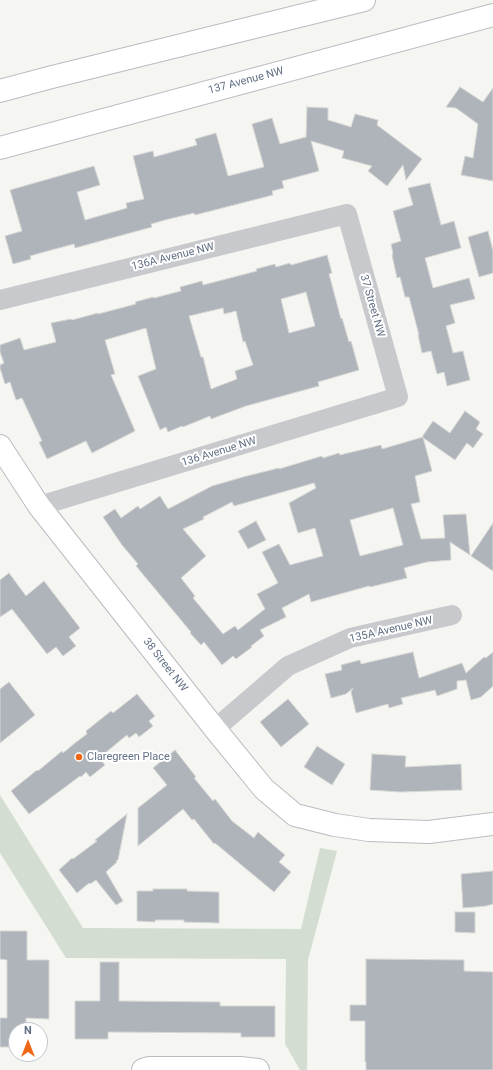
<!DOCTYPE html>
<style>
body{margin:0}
#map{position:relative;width:493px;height:1070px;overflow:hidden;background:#f5f5f1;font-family:Roboto,sans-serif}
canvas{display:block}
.north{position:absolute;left:8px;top:1022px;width:40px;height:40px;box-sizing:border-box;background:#fff;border:1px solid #c0c6ce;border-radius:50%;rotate:0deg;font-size:11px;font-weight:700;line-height:16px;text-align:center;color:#627084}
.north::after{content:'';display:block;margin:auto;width:14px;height:18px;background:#ef6617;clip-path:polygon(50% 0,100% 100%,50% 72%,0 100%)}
</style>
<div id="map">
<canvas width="493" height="1070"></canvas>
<div class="north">N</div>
</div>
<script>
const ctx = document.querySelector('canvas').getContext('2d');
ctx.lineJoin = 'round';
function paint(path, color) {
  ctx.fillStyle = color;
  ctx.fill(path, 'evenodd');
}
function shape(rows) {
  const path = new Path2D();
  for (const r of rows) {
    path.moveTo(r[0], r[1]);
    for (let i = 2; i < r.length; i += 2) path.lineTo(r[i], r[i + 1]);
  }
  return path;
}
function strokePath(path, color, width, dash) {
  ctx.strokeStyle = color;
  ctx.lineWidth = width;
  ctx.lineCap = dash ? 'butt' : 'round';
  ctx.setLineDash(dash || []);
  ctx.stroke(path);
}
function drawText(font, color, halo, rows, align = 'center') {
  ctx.font = font + ' Roboto,sans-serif';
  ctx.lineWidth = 4;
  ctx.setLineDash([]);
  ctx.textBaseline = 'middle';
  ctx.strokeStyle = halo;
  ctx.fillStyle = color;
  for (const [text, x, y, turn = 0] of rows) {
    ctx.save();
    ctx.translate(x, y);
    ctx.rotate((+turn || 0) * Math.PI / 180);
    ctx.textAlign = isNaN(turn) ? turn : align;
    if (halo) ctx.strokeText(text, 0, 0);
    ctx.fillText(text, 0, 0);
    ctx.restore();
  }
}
const green = shape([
 [0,795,83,928,301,929,320,848,337,851,308,960,307,1070,300,1070,285,1044,286,959,66,958,0,853]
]);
const building = shape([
 [460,87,483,102,493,88,493,181,461,175,465,156,473,158,478,124,456,108,446,107,460,87],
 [307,107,328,108,328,120,351,127,355,114,378,120,377,125,422,159,406,180,403,165,387,186,368,171,372,166,342,158,344,151,311,141,319,171,282,181,284,188,272,191,273,195,195,215,194,213,165,220,151,224,152,227,75,248,74,244,44,252,30,256,31,259,13,264,5,236,22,231,10,190,94,166,100,185,77,192,85,220,127,208,126,203,144,199,133,156,153,151,154,157,197,145,195,139,216,133,228,176,264,167,252,124,272,118,280,144,306,137,307,107],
 [430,183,441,225,454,221,461,248,425,258,433,288,469,278,475,299,450,305,455,323,446,326,453,353,463,351,470,380,447,386,444,372,437,374,431,351,422,353,418,335,419,335,409,297,405,297,400,277,397,278,392,255,393,254,391,244,401,241,393,211,413,205,408,188,430,183],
 [488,231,493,251,493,273,479,277,468,237,488,231],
 [327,255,332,273,329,274,341,319,342,318,349,342,351,341,359,370,318,382,319,386,246,406,211,419,210,416,183,427,182,426,168,432,166,427,160,430,138,376,156,369,146,328,105,340,115,374,111,375,135,431,92,453,86,441,47,459,39,442,42,441,22,398,16,400,10,382,5,384,0,368,0,365,4,363,0,352,0,345,20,338,24,350,56,342,51,323,71,319,72,320,98,313,98,314,136,304,135,302,153,297,154,298,181,291,180,287,202,281,203,285,257,271,256,269,275,264,276,267,290,263,291,265,327,255],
 [306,292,315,326,289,333,281,299,306,292],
 [223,308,224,314,236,311,243,342,245,341,253,365,235,371,237,379,211,389,203,357,201,357,189,316,223,308],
 [465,411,480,422,476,429,483,434,473,448,467,443,455,460,422,437,433,421,450,433,465,411],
 [423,437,432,471,415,476,420,502,411,504,421,539,445,538,443,515,466,514,470,555,450,542,451,560,427,562,404,568,407,578,370,587,369,586,311,602,309,594,282,608,286,617,260,630,264,636,251,646,252,647,236,659,233,656,222,665,204,642,201,645,190,633,191,632,136,566,138,564,122,545,103,517,115,509,121,518,138,506,140,509,160,496,168,509,212,486,243,477,279,468,279,469,322,456,323,458,339,453,340,455,381,445,382,449,423,437],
 [314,483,316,488,289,503,298,533,315,528,323,556,290,565,279,544,262,552,278,583,257,594,265,609,238,630,235,626,223,634,193,598,195,596,181,578,206,556,183,529,204,519,203,517,232,502,234,506,314,483],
 [393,508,403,545,360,556,350,520,393,508],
 [256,521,266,540,248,549,238,531,256,521],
 [493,523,493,571,471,556,493,523],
 [9,573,26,596,44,581,80,628,69,637,76,646,63,656,56,647,47,654,12,609,0,617,0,580,9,573],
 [413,652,419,678,462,663,466,673,484,657,486,658,493,652,493,686,481,697,471,700,466,680,457,681,457,689,437,696,435,690,401,698,403,704,389,708,388,704,356,713,351,692,353,688,346,694,331,698,325,674,342,670,341,665,360,660,361,664,413,652],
 [9,682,35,715,0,743,0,689,9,682],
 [137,694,155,716,149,721,153,726,139,737,136,733,129,738,127,735,122,739,99,758,105,765,90,777,86,772,81,777,80,776,29,814,11,791,37,770,38,771,62,751,63,753,75,743,87,734,86,731,111,711,113,713,137,694],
 [288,699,309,724,281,747,260,722,288,699],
 [317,746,345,764,332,785,304,767,317,746],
 [175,750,196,777,194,778,213,801,215,799,232,821,254,838,258,832,285,855,279,862,291,872,274,892,215,843,214,844,194,819,192,820,183,809,138,846,138,808,167,785,153,768,175,750],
 [372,754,406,756,405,767,461,764,462,790,400,792,370,790,372,754],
 [127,814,118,860,116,861,117,862,106,872,123,901,116,905,96,880,90,884,89,883,77,893,59,870,72,858,73,859,97,841,95,840,127,814],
 [493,871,493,904,486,906,463,908,461,874,493,871],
 [153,889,187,889,187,891,219,892,219,923,184,922,184,920,155,920,155,922,137,921,137,891,153,891,153,889],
 [455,912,475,912,475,933,455,932,455,912],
 [0,931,27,931,27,960,49,960,49,1019,26,1018,26,1030,16,1030,16,1047,0,1047,0,1018,7,1018,7,960,0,959,0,931],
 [366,959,464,960,464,971,493,972,493,1070,366,1070,366,1062,365,1062,365,1021,350,1021,350,1005,366,1005,366,959],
 [100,962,119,962,119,1001,220,1002,220,1006,275,1006,275,1037,241,1037,241,1033,108,1032,108,1039,75,1039,75,1001,100,1001,100,962]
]);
const street = shape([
 [0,300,347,214,398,397,39,506],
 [215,729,288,666,350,638,452,615]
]);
const secondary = shape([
 [0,91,52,77,364,0],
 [0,148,493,15],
 [0,446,39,506,215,729,264,789,295,815,335,825,369,830,429,832,493,824],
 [143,1070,149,1068,240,1068,258,1070]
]);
const markers = [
 [79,757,4,"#ef6617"]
];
const streetNames = [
 ["137 Avenue NW",246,81,-15],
 ["136A Avenue NW",173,257,-14],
 ["37 Street NW",372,306,74],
 ["136 Avenue NW",219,452,-17],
 ["135A Avenue NW",391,630,-13],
 ["38 Street NW",165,665,52]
];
const poiNames = [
 ["Claregreen Place",87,757]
];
paint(green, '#d4ddd1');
paint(building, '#afb4bb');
strokePath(building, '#d6d6d4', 1);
strokePath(secondary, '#b9bcc1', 24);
strokePath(street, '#c7c9cd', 20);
strokePath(secondary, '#fff', 22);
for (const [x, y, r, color] of markers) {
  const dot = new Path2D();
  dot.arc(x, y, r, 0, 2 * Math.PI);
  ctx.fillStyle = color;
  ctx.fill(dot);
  strokePath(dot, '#fff', 1.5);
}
drawText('11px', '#627084', '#fff', streetNames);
drawText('11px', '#627084', '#fff', poiNames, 'left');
</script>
